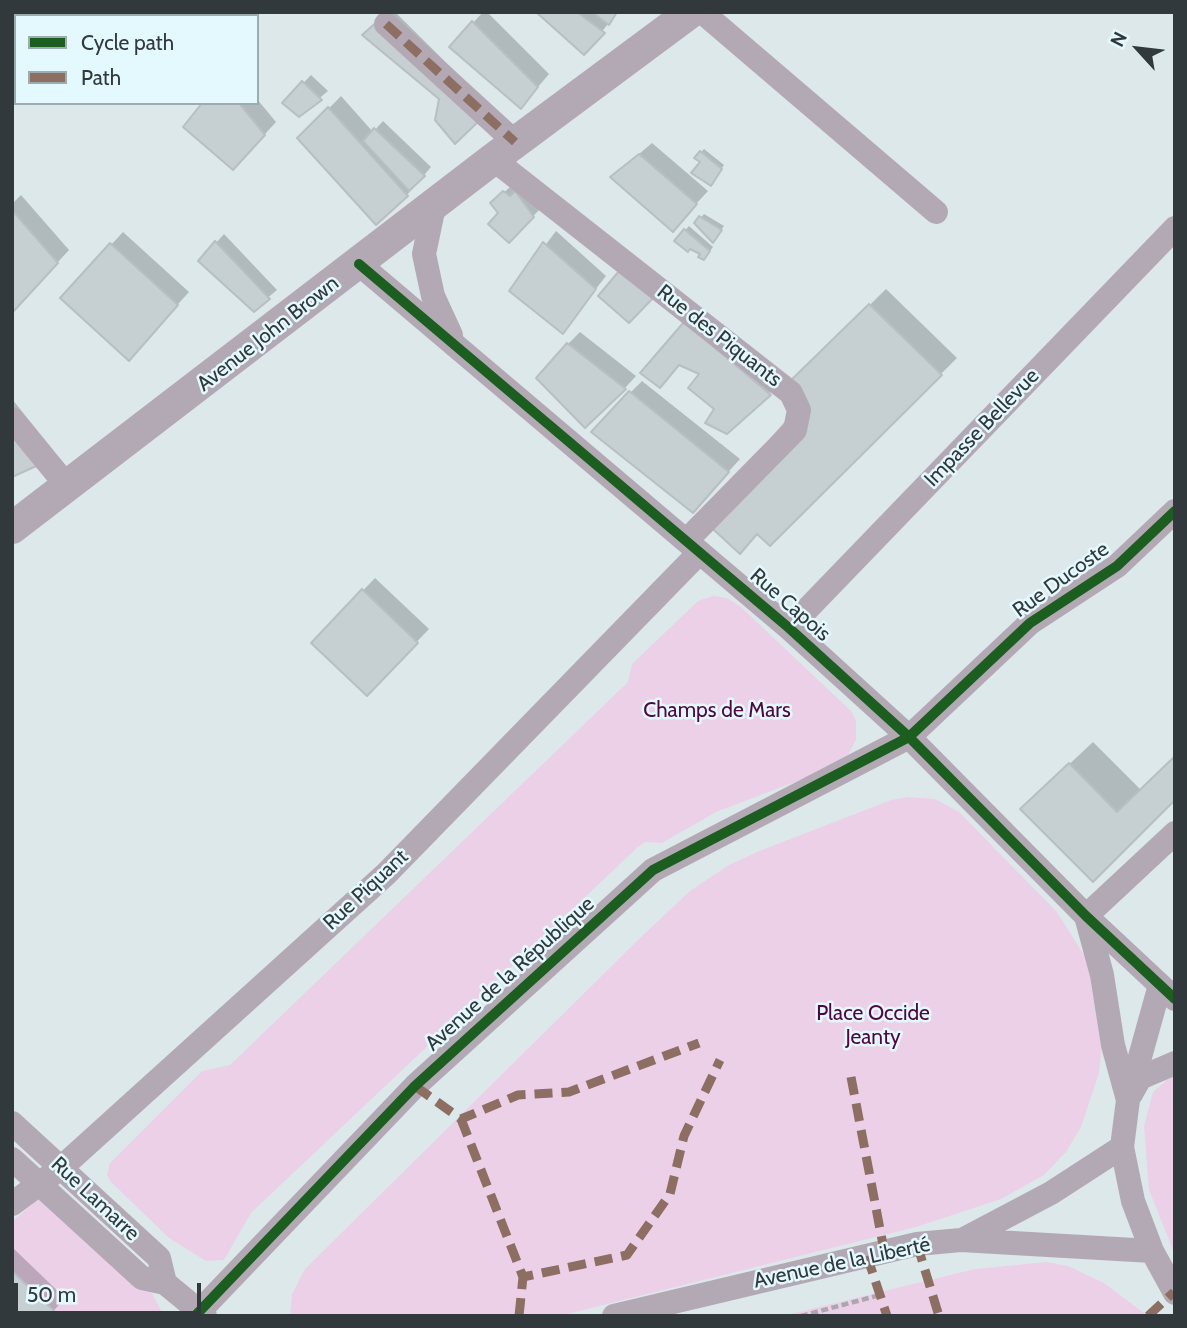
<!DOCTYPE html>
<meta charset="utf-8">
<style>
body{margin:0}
#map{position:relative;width:1187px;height:1328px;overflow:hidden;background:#dde8eb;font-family:Cabin,sans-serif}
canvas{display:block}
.frame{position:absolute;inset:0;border:14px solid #31393c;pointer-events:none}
.legend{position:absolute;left:14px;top:14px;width:245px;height:91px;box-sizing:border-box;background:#e4f9fe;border:2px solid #9cacb0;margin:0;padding:9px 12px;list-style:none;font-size:21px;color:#31393c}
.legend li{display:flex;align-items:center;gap:14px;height:35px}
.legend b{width:35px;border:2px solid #9cacb0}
.north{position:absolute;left:1103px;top:14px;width:70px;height:70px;-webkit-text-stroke:5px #e4f9fe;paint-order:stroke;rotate:297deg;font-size:19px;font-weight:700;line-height:28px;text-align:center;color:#31393c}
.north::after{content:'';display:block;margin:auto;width:24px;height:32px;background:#31393c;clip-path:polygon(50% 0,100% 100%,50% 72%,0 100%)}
.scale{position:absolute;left:14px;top:1283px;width:187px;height:32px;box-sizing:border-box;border:4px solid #31393c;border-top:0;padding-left:9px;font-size:21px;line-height:24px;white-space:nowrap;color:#31393c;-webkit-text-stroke:5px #e4f9fe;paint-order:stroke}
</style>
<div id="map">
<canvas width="1187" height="1328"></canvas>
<div class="frame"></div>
<ul class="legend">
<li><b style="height:9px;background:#1b5e20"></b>Cycle path</li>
<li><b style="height:9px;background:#8d6e63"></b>Path</li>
</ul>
<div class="north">N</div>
<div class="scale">50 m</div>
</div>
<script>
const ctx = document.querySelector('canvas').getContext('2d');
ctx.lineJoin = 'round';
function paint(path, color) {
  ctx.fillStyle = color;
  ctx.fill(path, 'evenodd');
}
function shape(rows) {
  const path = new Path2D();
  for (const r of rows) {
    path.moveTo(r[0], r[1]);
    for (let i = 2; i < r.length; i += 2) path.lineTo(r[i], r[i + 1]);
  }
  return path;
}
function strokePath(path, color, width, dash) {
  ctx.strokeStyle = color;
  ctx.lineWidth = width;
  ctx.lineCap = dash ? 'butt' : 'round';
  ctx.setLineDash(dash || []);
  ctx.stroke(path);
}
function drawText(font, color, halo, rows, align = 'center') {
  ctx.font = font + ' Cabin,sans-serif';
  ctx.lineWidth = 5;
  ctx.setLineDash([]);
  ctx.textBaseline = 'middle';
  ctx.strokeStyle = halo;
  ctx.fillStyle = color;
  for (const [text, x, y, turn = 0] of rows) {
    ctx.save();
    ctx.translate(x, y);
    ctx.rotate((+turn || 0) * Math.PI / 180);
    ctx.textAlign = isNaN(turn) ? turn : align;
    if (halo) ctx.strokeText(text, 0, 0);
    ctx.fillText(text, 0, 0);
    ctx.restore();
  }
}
const green = shape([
 [713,596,727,598,741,607,852,712,856,721,856,740,848,755,808,777,716,812,662,843,646,842,639,846,251,1213,224,1260,206,1261,169,1238,111,1182,107,1175,110,1163,202,1071,230,1065,628,682,632,664,698,601],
 [908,797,935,799,959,812,1057,912,1087,960,1103,1033,1099,1073,1081,1127,1066,1152,1044,1175,1001,1199,916,1227,559,1316,290,1316,292,1294,305,1269,641,937,690,891,729,865,757,852,891,800],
 [1175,1073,1175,1255,1149,1190,1144,1126,1153,1092],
 [48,1190,150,1290,161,1310,156,1316,12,1316,12,1222],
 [1046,1262,1068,1266,1104,1283,1148,1316,782,1316,975,1269]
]);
const shadow = shape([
 [200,12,204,12,208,16,197,16],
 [388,12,395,12,491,107,441,99],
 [483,12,487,12,549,74,521,107,451,47],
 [539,12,618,12,584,53],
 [311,75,328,91,299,115,285,102],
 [341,96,373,132,383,121,431,167,407,195,300,138],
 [257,99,276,122,245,156,205,103,257,103],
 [652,143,708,191,684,217,612,177],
 [704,149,724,165,714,180,703,162,696,158],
 [512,185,541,208,509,241,500,213,493,203],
 [21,195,69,250,12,312,12,204],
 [704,214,724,226,716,237,696,223],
 [689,226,713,247,707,255,676,241],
 [556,231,606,276,562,332,511,291],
 [123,232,189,292,140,346,62,298],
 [224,234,277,290,254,309,201,260],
 [886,289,957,358,770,544,798,419,787,387],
 [685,323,782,382,727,432,702,373,680,363],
 [580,332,636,376,625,388,568,344],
 [642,381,740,459,693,511,630,393],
 [12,399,53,450,12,474],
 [375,578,429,629,367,694,313,643],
 [1093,742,1141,790,1093,879,1046,786],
 [13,1248,65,1298,49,1316,12,1316]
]);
const building = shape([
 [536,12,577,12,605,33,584,55,536,12],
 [592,12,617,12,609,25,592,12],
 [379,20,480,120,455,144,435,120,439,99,362,35,379,20],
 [472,21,538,87,521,109,449,47,472,21],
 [302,81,322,100,299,117,282,103,302,81],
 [202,103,239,103,265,135,233,170,183,127,202,103],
 [328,107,408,196,376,225,297,138,328,107],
 [374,128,425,176,409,191,363,141,374,128],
 [700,151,722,169,711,186,691,173,700,162,694,158,700,151],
 [639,154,697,204,673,232,610,177,639,154],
 [503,191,510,196,515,191,534,217,509,243,488,224,498,213,490,203,503,191],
 [12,210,58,263,12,313,12,210],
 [699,216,722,230,713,243,694,223,699,216],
 [684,229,710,251,704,260,698,257,700,254,690,249,688,252,674,241,684,229],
 [215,241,270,299,254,312,198,261,215,241],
 [543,242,596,289,563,334,509,291,543,242],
 [110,243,178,305,129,361,60,298,110,243],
 [625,264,657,294,629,323,598,296,625,264],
 [869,304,942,375,770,546,757,534,740,554,702,519,791,416,784,387,869,304],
 [684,322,771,395,727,434,705,423,714,409,688,388,699,374,679,365,660,388,640,373,684,322],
 [567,343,626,389,585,428,536,378,567,343],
 [629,391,729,472,693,513,591,432,629,391],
 [12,426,43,463,12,477,12,426],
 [362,589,418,643,367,696,311,643,362,589],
 [1175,756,1175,800,1093,882,1020,809,1069,763,1117,812,1175,756],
 [12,1271,54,1311,50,1316,12,1316,12,1271]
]);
const path = shape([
 [801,1316,880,1295]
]);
const minor = shape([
 [62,12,64,14],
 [702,12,936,212],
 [386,24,515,142],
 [493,159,791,393,799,410,795,430,686,541],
 [434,206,424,254,433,296,451,335],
 [359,264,789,628,909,737,1086,916,1175,999],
 [12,419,68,487],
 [789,628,1175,228],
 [1160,985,1128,1100,1122,1147,1133,1201,1152,1251,1175,1293],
 [1131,1094,1140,1078,1175,1063],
 [1128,1100,1113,1045,1102,975,1086,916,1175,833],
 [12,1123,159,1258,165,1283],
 [12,1159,142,1278,165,1283,205,1316],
 [12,1204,62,1167,386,874,699,553],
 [962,1240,1051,1193,1122,1147],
 [195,1316,415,1086,653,870,909,737,1030,623,1117,566,1175,511],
 [614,1316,917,1244,961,1240,1152,1251]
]);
const major = shape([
 [12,528,493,159,691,12]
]);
const quiet = shape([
 [386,24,515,142],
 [851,1077,884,1250],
 [415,1086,461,1119,518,1095,569,1092,699,1043],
 [461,1119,523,1277,627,1255,670,1194,684,1136,720,1060],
 [917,1244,939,1316],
 [867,1256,887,1316],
 [519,1316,523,1277],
 [1148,1316,1174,1292]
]);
const cycleway = shape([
 [359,264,789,628,909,737,1086,916,1175,999],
 [195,1316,415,1086,653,870,909,737,1030,623,1117,566,1175,511]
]);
const streetNames = [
 ["Avenue John Brown",268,334,-38],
 ["Rue des Piquants",719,336,38],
 ["Impasse Bellevue",982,428,-46],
 ["Rue Ducoste",1061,580,-36],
 ["Rue Capois",790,605,41],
 ["Rue Piquant",366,890,-43],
 ["Avenue de la République",510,974,-42],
 ["Rue Lamarre",95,1199,43],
 ["Avenue de la Liberté",842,1263,-12]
];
const parkNames = [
 ["Champs de Mars",717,711],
 ["Place Occide",873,1014],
 ["Jeanty",873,1038]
];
paint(green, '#ecd0e8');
paint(shadow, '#0003');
paint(building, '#c6cfd2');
strokePath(building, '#b7bfc2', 2);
strokePath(path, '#aaa7ae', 4.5, [7, 3.5]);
strokePath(minor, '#b3a9b4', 24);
strokePath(major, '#b2a9b5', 32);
strokePath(quiet, '#8d6e63', 9, [18, 9]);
strokePath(cycleway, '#1b5e20', 10);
drawText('21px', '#31393c', '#e4f9fe', streetNames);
drawText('21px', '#510643', '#e4f9fe', parkNames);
</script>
